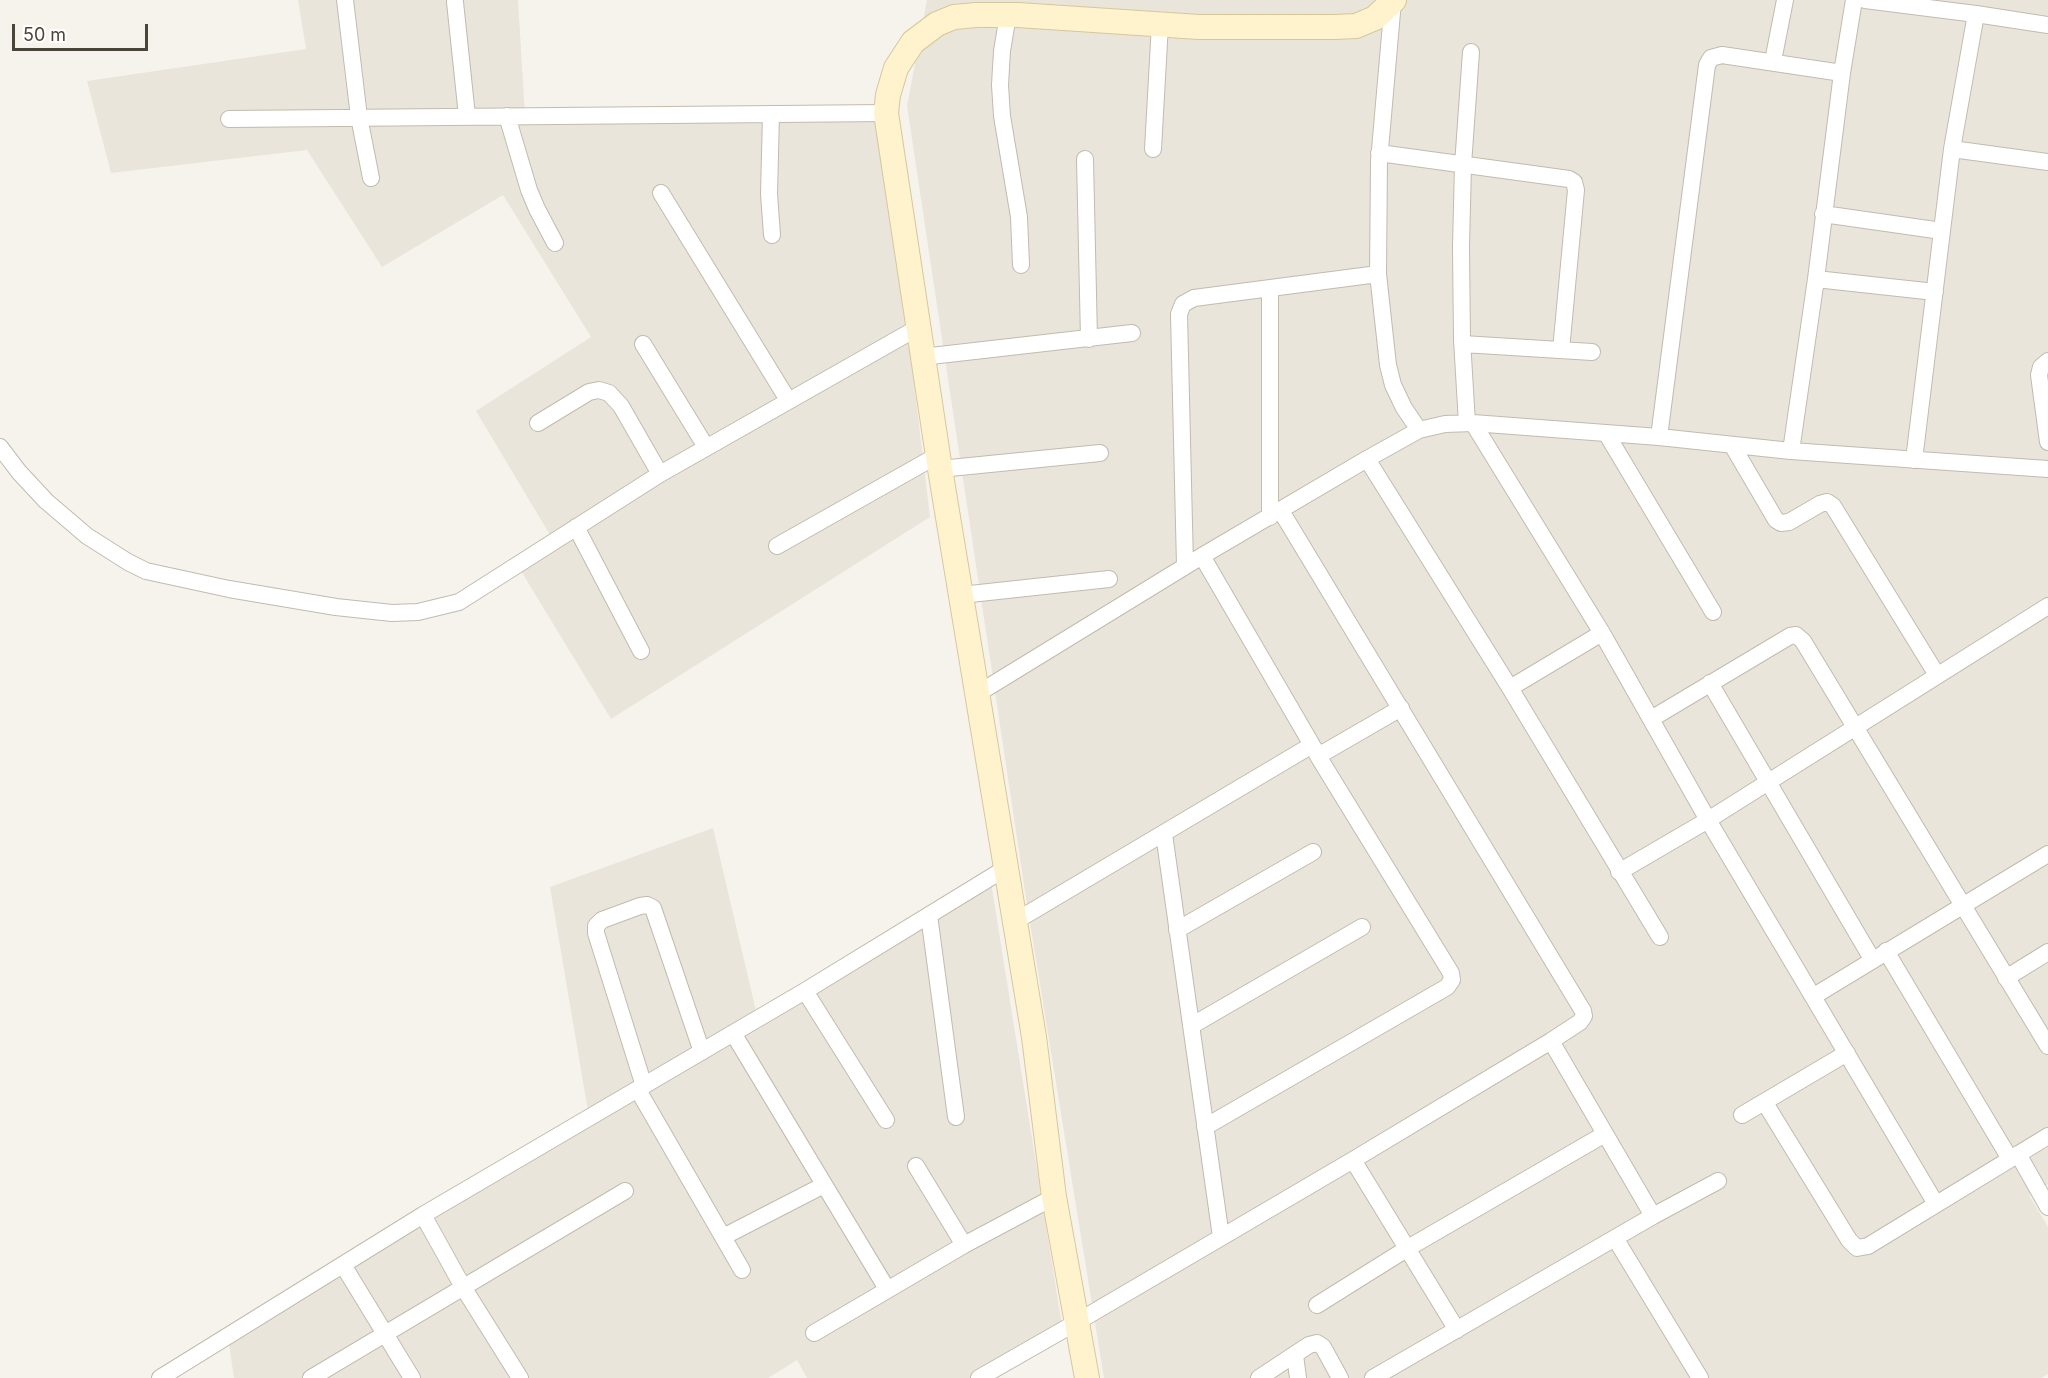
<!DOCTYPE html>
<style>
body{margin:0}
#map{position:relative;width:2048px;height:1378px;overflow:hidden;background:#f6f3ec;font-family:Inter,sans-serif}
canvas{display:block}
.scale{position:absolute;left:12px;top:24px;width:136px;height:27px;box-sizing:border-box;border:3px solid #4b4439;border-top:0;padding-left:8px;font-size:18px;line-height:21px;white-space:nowrap;color:#4b4439;-webkit-text-stroke:4px #fff;paint-order:stroke}
</style>
<div id="map">
<canvas width="2048" height="1378"></canvas>
<div class="scale">50 m</div>
</div>
<script>
const ctx = document.querySelector('canvas').getContext('2d');
ctx.lineJoin = 'round';
function paint(path, color) {
  ctx.fillStyle = color;
  ctx.fill(path, 'evenodd');
}
function shape(rows) {
  const path = new Path2D();
  for (const r of rows) {
    path.moveTo(r[0], r[1]);
    for (let i = 2; i < r.length; i += 2) path.lineTo(r[i], r[i + 1]);
  }
  return path;
}
function strokePath(path, color, width, dash) {
  ctx.strokeStyle = color;
  ctx.lineWidth = width;
  ctx.lineCap = dash ? 'butt' : 'round';
  ctx.setLineDash(dash || []);
  ctx.stroke(path);
}
const residential = shape([
 [298,0,518,0,525,116,882,114,930,517,611,719,521,571,556,545,476,411,591,337,503,195,382,267,307,150,111,173,87,81,306,49],
 [927,0,2048,0,2048,1184,2029,1195,2048,1227,2048,1374,2041,1378,1104,1378,1026,898,907,106],
 [713,828,757,1015,990,876,1064,1338,994,1378,807,1378,797,1360,768,1378,234,1378,228,1337,589,1117,550,887]
]);
const street = shape([
 [345,0,359,117,371,178],
 [1865,0,1976,14,2048,25],
 [1393,1,1379,161,1378,274,1388,365,1393,385,1404,408,1419,430],
 [455,2,467,116],
 [1008,15,1002,51,1000,85,1002,116,1019,217,1021,265],
 [1773,61,1785,0],
 [771,114,769,194,772,235],
 [507,116,529,190,537,209,555,243],
 [229,119,886,113],
 [1153,149,1160,24],
 [1952,149,2048,162],
 [1379,153,1569,179,1574,182,1576,190,1561,350],
 [1085,159,1089,339],
 [661,193,788,400],
 [1823,214,1942,231],
 [1816,279,1935,292],
 [1270,289,1270,517],
 [643,344,706,447],
 [1463,344,1592,352],
 [922,357,1132,333],
 [2048,361,2041,367,2039,375,2048,442],
 [538,423,589,392,599,390,609,393,621,406,660,474],
 [1467,423,1462,340,1461,247,1463,165,1471,52],
 [1473,423,1602,633,1708,820,1936,1204],
 [1606,433,1713,612],
 [1659,437,1707,65,1711,58,1722,55,1842,73],
 [1732,445,1776,520,1781,523,1789,522,1820,504,1827,502,1833,506,1937,675],
 [0,447,19,472,46,501,87,536,128,562,146,571,229,589,336,607,392,613,418,612,459,602,660,474,919,327],
 [1791,451,1816,279,1842,73,1854,0],
 [1367,459,1510,688,1660,937],
 [1914,460,1952,149,1976,14],
 [940,469,1100,453],
 [576,527,641,651],
 [777,546,938,455],
 [1185,566,1179,314,1183,304,1194,298,1378,274],
 [961,595,1109,579],
 [1710,683,1872,959],
 [1510,688,1602,633],
 [977,694,1202,556,1367,459,1419,430,1445,424,1473,423,1659,437,1791,451,2048,469],
 [1651,719,1790,636,1796,635,1803,641,2048,1046],
 [1314,748,1318,756,1401,708],
 [1164,834,1221,1237],
 [1619,872,1708,820,2048,606],
 [929,915,956,1117],
 [1014,922,1312,745,1202,556],
 [1177,930,1313,852],
 [1886,951,2010,1159],
 [2006,978,2048,952],
 [805,991,886,1120],
 [1814,996,2048,854],
 [1191,1026,1362,927],
 [733,1033,887,1289],
 [1551,1041,1653,1216],
 [644,1086,596,933,596,926,602,920,640,906,647,905,653,908,702,1052],
 [638,1090,742,1270],
 [1765,1103,1849,1240,1857,1248,1868,1246,2048,1136],
 [1742,1115,1847,1053],
 [1205,1127,1447,987,1452,980,1451,973,1318,756],
 [2018,1154,2048,1207],
 [1353,1160,1457,1330],
 [916,1166,964,1245],
 [423,1215,463,1287,520,1378],
 [723,1237,824,1185],
 [1615,1238,1700,1378],
 [343,1265,412,1378],
 [1317,1305,1408,1248,1605,1134],
 [814,1333,964,1245,1054,1197],
 [1295,1355,1298,1378],
 [160,1378,423,1215,805,991,1006,868],
 [311,1378,625,1191],
 [979,1378,1077,1322,1353,1160,1551,1041,1580,1022,1584,1016,1583,1011,1281,511],
 [1259,1378,1309,1345,1317,1343,1323,1347,1340,1378],
 [1373,1378,1653,1216,1718,1181]
]);
const secondary = shape([
 [1087,1378,1054,1197,1034,1037,940,469,886,113,888,95,896,68,913,42,937,24,954,17,976,15,1018,15,1199,27,1335,27,1356,26,1375,18,1394,0]
]);
paint(residential, '#eae5da');
strokePath(street, '#c2bbae', 18);
strokePath(secondary, '#d6c79b', 26);
strokePath(street, '#fff', 16);
strokePath(secondary, '#fff3cd', 24);
</script>
